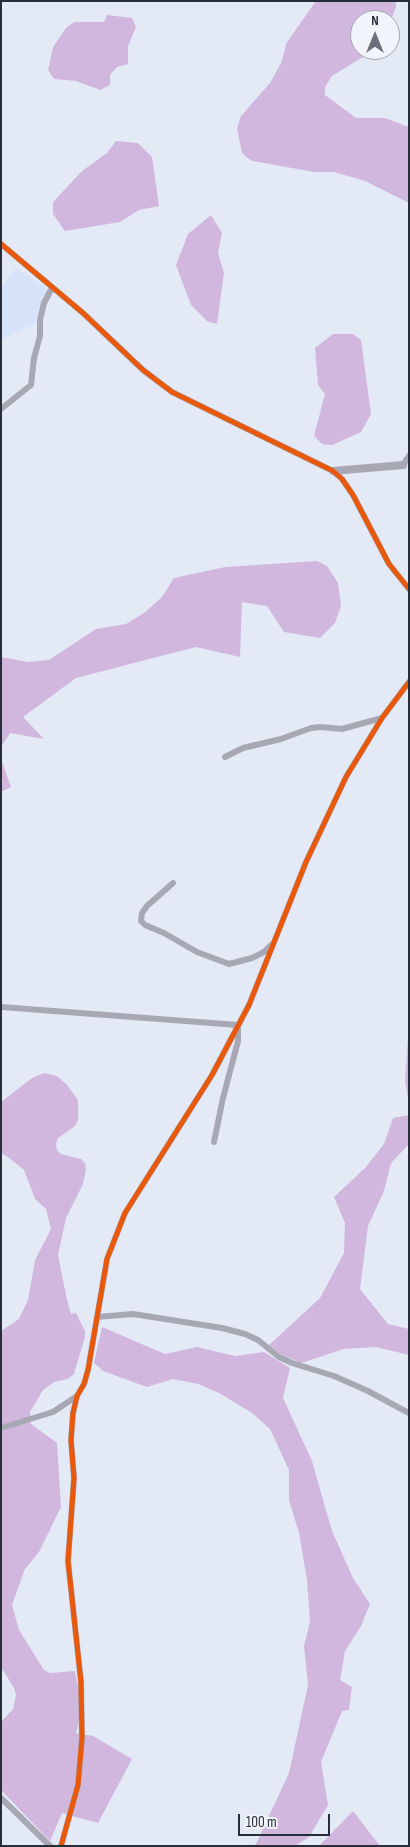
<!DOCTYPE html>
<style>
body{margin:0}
#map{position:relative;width:410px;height:1847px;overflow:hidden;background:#e3eaf6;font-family:"Sofia Sans Condensed",sans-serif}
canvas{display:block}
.frame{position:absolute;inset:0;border:2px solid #282e39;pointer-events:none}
.north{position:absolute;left:350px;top:10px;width:50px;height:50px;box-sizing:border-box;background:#f1f4fa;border:1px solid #a1a5ad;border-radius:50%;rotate:0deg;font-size:14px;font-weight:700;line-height:20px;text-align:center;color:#282e39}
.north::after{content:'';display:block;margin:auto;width:18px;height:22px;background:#69707b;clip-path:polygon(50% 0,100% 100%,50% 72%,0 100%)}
.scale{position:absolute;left:238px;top:1814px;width:92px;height:22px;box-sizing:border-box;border:2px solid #282e39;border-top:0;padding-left:6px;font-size:15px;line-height:18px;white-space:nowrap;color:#282e39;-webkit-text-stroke:4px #f1f4fa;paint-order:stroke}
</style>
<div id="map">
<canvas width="410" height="1847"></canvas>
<div class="frame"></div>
<div class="north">N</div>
<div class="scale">100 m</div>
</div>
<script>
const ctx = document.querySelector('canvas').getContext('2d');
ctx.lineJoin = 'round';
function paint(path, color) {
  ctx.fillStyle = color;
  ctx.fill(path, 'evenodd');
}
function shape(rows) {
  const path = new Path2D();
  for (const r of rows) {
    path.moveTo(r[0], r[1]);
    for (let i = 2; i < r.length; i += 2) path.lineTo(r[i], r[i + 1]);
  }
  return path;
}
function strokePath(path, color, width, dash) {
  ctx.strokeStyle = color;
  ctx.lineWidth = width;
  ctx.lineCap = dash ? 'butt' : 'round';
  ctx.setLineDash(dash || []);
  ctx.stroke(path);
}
const built = shape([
 [16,268,49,290,41,302,35,324,1,340,1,288]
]);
const forest = shape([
 [316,1,396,1,396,7,390,23,390,20,360,20,360,50,370,50,363,57,332,76,325,87,325,95,356,118,385,118,409,127,409,203,365,181,334,172,314,172,253,161,249,159,242,153,237,129,241,116,270,83,281,63,287,42],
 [107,15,132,18,136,27,128,46,128,64,117,67,110,75,110,85,100,90,76,81,54,79,48,70,53,47,66,28,74,22,104,22],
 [116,141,138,143,152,157,159,206,139,210,120,222,65,231,53,214,53,202,82,171,107,153],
 [211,215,222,233,218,253,224,273,217,324,207,321,191,305,176,265,188,234],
 [333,334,353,334,361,340,371,414,361,432,332,445,322,444,314,436,325,394,318,385,315,348],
 [317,561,327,566,338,583,341,606,335,623,320,638,284,632,267,606,242,602,240,657,196,647,76,678,23,717,44,739,10,733,1,747,1,657,28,662,49,660,96,629,126,624,144,613,162,597,174,578,225,567],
 [1,759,11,787,1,792],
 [409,1021,409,1104,405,1081],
 [44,1073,57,1076,67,1085,78,1100,78,1120,75,1126,58,1138,56,1144,57,1150,61,1154,81,1159,85,1163,86,1170,83,1184,66,1218,58,1255,66,1295,71,1314,76,1313,85,1331,85,1337,74,1374,68,1379,54,1382,43,1390,30,1412,31,1424,57,1443,61,1507,39,1552,25,1569,12,1605,19,1630,44,1670,50,1673,75,1671,82,1707,76,1733,93,1736,132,1759,98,1823,62,1813,50,1841,1,1790,1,1722,13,1709,16,1695,14,1688,1,1667,1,1331,19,1319,28,1300,35,1260,51,1229,46,1209,35,1199,24,1170,8,1157,1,1153,1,1102,32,1078],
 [409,1115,409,1144,391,1163,384,1191,368,1226,360,1289,388,1324,409,1329,409,1355,376,1347,344,1349,301,1363,280,1354,269,1345,320,1298,344,1253,345,1223,334,1197,365,1168,384,1144,393,1118],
 [102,1327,165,1354,197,1347,235,1356,264,1352,290,1368,283,1398,312,1461,332,1531,353,1578,370,1604,361,1626,345,1651,340,1680,352,1687,349,1710,342,1711,321,1762,328,1805,309,1837,295,1846,255,1846,289,1773,308,1685,304,1646,310,1622,307,1580,299,1533,289,1500,289,1470,270,1429,252,1413,219,1393,198,1384,173,1379,147,1387,103,1371,94,1363],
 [353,1811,380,1846,319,1846]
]);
const minor = shape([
 [1,244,83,313,143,370,172,392,333,471,342,479,353,495,389,564,409,589],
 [1,409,31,385,34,358,40,336,40,320,44,303,52,288],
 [403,465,409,456],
 [225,757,243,748,281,739,311,728,321,727,342,729,382,718],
 [173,883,147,906,142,913,141,921,145,925,164,933,197,952,229,964,252,958,264,952,271,945],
 [1,1007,238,1025,238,1041,223,1098,214,1142],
 [97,1317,133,1314,222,1328,245,1334,258,1340,279,1357,292,1363,334,1376,368,1391,409,1413],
 [1,1428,53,1412,77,1396],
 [1,1798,50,1846],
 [61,1846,78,1785,82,1738,81,1682,68,1561,74,1478,71,1440,73,1413,77,1396,84,1384,88,1370,107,1259,125,1213,212,1075,249,1005,306,862,346,777,382,718,409,682]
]);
const tertiary = shape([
 [333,471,403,465]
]);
const cycleway = shape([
 [1,244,83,313,143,370,172,392,333,471,342,479,353,495,389,564,409,589],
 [61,1846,78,1785,82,1738,81,1682,68,1561,74,1478,71,1440,73,1413,77,1396,84,1384,88,1370,107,1259,125,1213,212,1075,249,1005,306,862,346,777,382,718,409,682]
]);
paint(built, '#d7e3f8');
paint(forest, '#d1b7de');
strokePath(minor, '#a8a8b4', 6);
strokePath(tertiary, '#a8a8b4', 8);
strokePath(cycleway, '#e8590c', 5);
</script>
